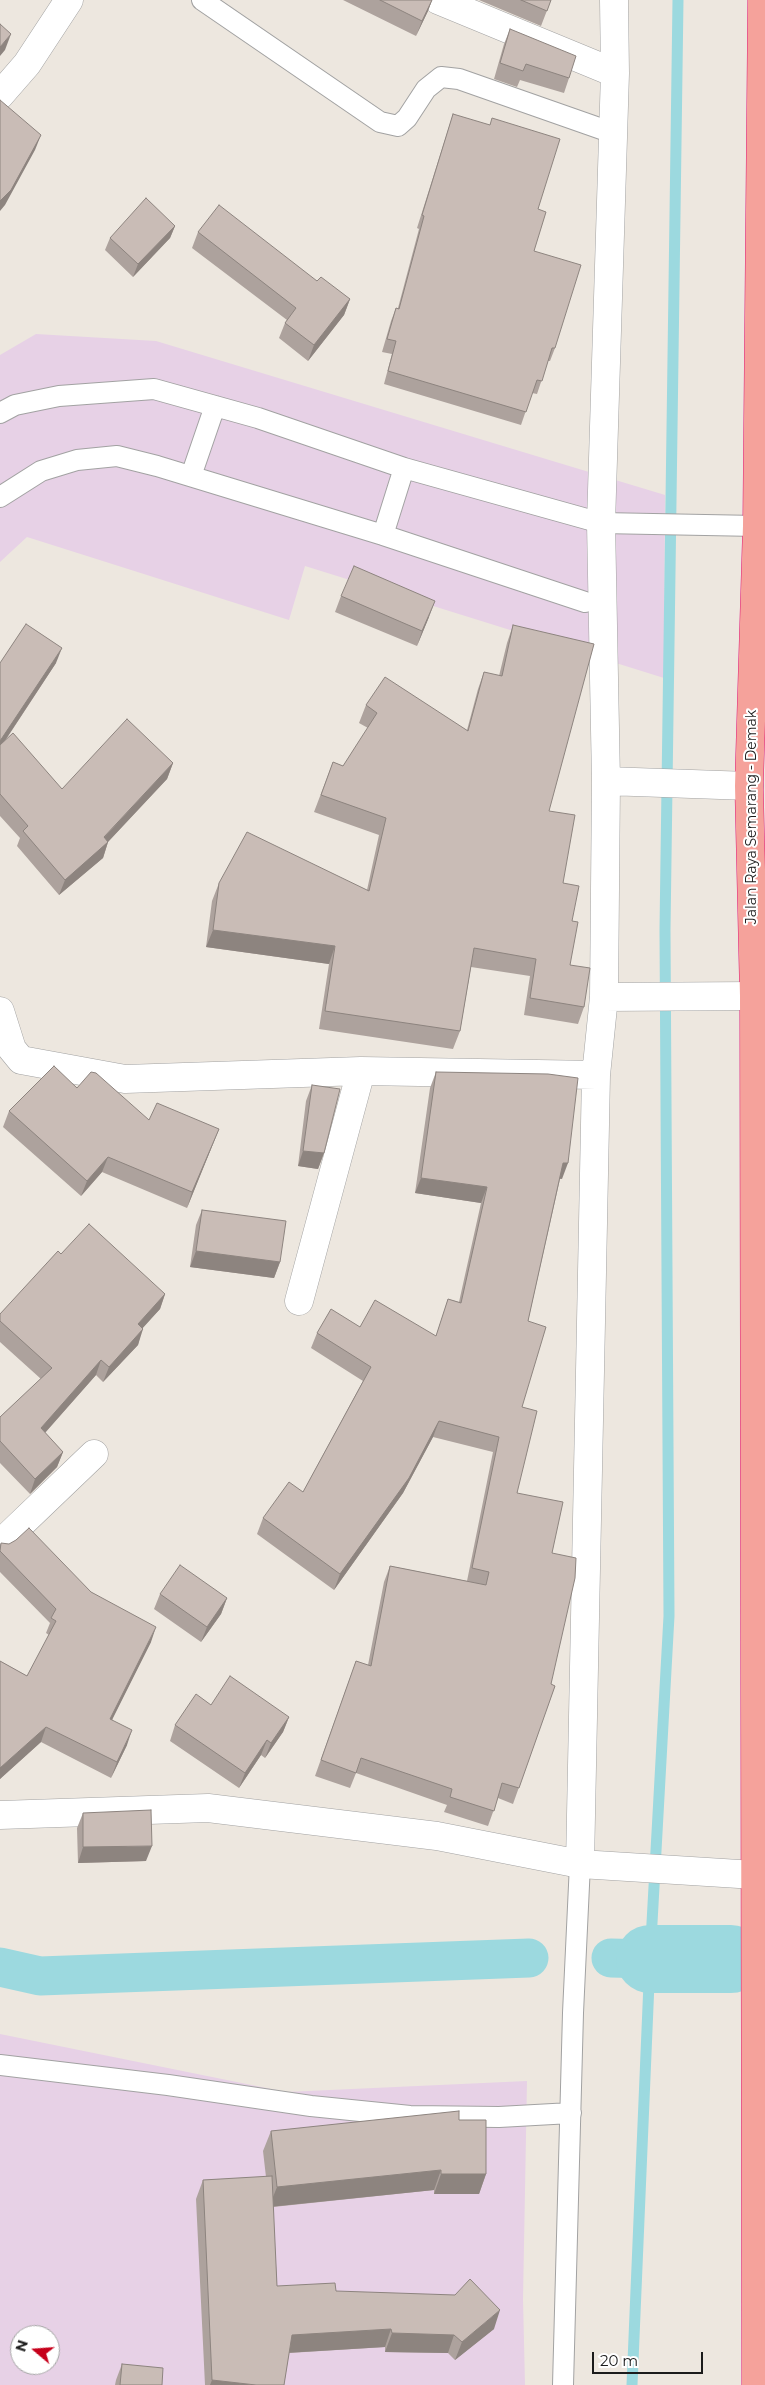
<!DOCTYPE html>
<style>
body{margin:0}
#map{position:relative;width:765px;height:2385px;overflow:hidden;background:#ede7df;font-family:Montserrat,sans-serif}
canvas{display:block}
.north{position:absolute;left:10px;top:2325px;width:50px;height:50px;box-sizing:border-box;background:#fff;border:1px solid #a4a4a4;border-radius:50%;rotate:288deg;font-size:14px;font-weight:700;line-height:20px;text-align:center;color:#1b1b1b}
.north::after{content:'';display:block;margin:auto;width:18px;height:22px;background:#c6001b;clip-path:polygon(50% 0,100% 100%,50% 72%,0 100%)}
.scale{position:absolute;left:592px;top:2352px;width:111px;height:22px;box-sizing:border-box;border:2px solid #1b1b1b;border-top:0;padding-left:6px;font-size:15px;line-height:18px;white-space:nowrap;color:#1b1b1b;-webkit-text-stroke:4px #fff;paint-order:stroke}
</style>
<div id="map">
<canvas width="765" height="2385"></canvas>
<div class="north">N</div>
<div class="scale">20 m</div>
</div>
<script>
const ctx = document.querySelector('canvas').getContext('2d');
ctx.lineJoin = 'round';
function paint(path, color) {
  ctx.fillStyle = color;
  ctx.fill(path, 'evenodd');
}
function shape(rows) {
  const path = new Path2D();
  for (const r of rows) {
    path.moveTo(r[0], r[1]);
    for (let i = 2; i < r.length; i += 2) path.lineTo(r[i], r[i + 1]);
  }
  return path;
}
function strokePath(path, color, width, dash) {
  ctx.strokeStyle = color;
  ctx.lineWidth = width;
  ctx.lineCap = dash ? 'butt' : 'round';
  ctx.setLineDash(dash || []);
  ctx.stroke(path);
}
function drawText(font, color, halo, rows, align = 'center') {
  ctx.font = font + ' Montserrat,sans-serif';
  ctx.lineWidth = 4;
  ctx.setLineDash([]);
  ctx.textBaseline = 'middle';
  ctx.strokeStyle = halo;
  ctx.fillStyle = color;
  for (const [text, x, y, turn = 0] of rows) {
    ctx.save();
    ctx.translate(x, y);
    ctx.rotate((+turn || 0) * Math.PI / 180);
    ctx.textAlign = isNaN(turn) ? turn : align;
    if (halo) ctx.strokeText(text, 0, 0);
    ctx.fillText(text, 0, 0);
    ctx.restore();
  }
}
const industrial = shape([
 [36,334,156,341,665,495,664,678,305,566,289,620,27,537,0,562,0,355],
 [0,2034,286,2092,527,2081,523,2299,525,2385,0,2385],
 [20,2335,50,2335,50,2365,20,2365]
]);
const stream = shape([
 [632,2385,650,1959,669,1616,665,930,678,0]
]);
const canal = shape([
 [611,1958,650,1959],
 [0,1967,40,1976,529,1958]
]);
const river = shape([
 [650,1959,731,1959]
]);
const service = shape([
 [202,0,380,122,398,126,407,118,426,89,441,77,459,79,613,133],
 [0,413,15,405,59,396,154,389,258,418,404,468,601,523,757,526],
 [191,476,215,406],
 [0,497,41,471,77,460,117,456,157,466,383,535,585,602],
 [383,535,404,468],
 [0,2065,168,2085,311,2106,410,2116,499,2117,571,2113],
 [563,2385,573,2013,580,1864]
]);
const minor = shape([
 [438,0,615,73],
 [0,95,27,64,69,0],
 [606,781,749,786],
 [604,997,754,996],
 [0,1011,12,1049,21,1060,125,1079,361,1071,596,1075],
 [299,1301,361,1071],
 [0,1544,94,1454],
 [0,1815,208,1808,437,1836,580,1864,755,1875],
 [580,1864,596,1075,604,997,606,781,601,523,615,73,614,0]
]);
const trunk = shape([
 [756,2385,754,996,749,786,757,526,762,0]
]);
const wall = shape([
 [343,0,432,0,428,11,416,36],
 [479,0,551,0,541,26],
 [510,29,569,78,564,93,520,80,517,87,494,79,504,44],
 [453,114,538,209,534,251,555,348,550,361,548,361,537,394,532,393,521,425,384,384,392,354,382,352,391,321,396,308,398,308,419,229,417,228],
 [175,226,170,238,133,277,105,250,110,238],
 [198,232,317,281,350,299,344,315,308,361,279,338,285,323,287,320,192,248],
 [341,596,429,617,417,646,335,612],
 [513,625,563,883,572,921,570,965,584,1007,578,1024,524,1015,530,976,471,967,460,1031,453,1049,319,1029,329,964,206,947,212,901,219,883,367,890,379,835,314,812,333,762,343,766,368,728,359,723,366,705,467,730,478,689,484,672,499,676,507,643],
 [0,663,56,663,5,741,62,789,173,763,167,779,108,842,103,858,59,895,17,846,20,838,0,816],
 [436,1072,562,1179,560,1179,528,1321,522,1407,517,1493,552,1553,551,1684,555,1686,513,1804,498,1798,488,1826,444,1812,447,1805,356,1773,350,1788,315,1776,356,1661,368,1665,384,1582,390,1566,467,1581,493,1452,433,1437,403,1493,334,1590,257,1534,263,1518,303,1492,363,1381,311,1348,317,1333,360,1327,436,1336,448,1299,459,1302,481,1203,415,1193,430,1088],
 [312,1085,324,1153,318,1169,298,1166,306,1101],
 [77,1088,149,1120,219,1129,187,1208,102,1172,81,1196,3,1127,9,1111],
 [202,1210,280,1262,274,1278,190,1267,196,1225],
 [61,1254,165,1294,160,1309,142,1328,138,1345,103,1382,96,1375,45,1433,63,1452,57,1467,30,1494,0,1463,0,1417,41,1379,0,1342,0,1314],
 [0,1544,91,1592,151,1642,112,1719,127,1745,111,1778,41,1742,0,1779,0,1661,27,1676,49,1635,46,1633,50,1623,0,1572],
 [160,1594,227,1598,221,1614,201,1642,154,1609],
 [211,1705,289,1717,283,1732,265,1758,261,1755,239,1788,170,1741,175,1725],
 [83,1813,146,1861,78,1863,77,1828],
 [459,2120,486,2174,479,2194,434,2194,434,2190,273,2207,277,2286,336,2291,494,2329,455,2360,448,2353,385,2352,385,2347,289,2353,284,2385,205,2385,196,2199,203,2180,266,2177,263,2151,271,2131],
 [122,2364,162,2385,115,2385,116,2380]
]);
const shadedWall = shape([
 [432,0,428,11,416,36,422,21],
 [11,34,5,50,0,56,0,47],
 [41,135,35,150,5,205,0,211,0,201],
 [175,226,170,238,133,277,138,264],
 [350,299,344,315,308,361,314,345],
 [435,601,429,617,417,646,422,631],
 [62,648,56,663,0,748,0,741],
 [173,763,167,779,106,844,108,842,103,858,59,895,65,880],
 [213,930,335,946,329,964,206,947],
 [219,1129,213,1144,187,1208,192,1192],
 [303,1151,324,1153,318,1169,298,1166],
 [108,1157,102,1172,81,1196,87,1181],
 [563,1163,568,1163,562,1179,558,1178],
 [421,1178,487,1187,481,1203,415,1193],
 [196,1251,280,1262,274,1278,190,1267],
 [165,1294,160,1309,132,1340,138,1324],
 [143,1329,138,1345,103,1382,109,1367],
 [101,1360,96,1375,35,1444,41,1428],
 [439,1421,433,1437,403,1493,334,1590,340,1574],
 [63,1452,57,1467,30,1494,35,1479],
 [227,1598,221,1614,201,1642,207,1627],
 [156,1627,151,1642,105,1734,110,1719],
 [289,1717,283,1732,265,1758,271,1743],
 [46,1727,41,1742,0,1779,0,1768],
 [132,1730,127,1745,111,1778,117,1762],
 [267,1740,261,1755,239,1788,245,1773],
 [152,1846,146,1861,78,1863,83,1847],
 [441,2170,434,2190,269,2207,277,2187],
 [441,2174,486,2174,479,2194,434,2194],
 [500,2310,494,2329,455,2360,462,2342],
 [391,2329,385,2347,285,2353,292,2335],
 [392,2333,454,2335,448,2353,385,2352],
 [212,2380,256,2385,210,2385]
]);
const building = shape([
 [380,0,432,0,422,21,380,0],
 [521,0,551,0,547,11,521,0],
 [0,24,11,34,0,47,0,24],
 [510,29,576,56,569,78,526,64,523,71,500,63,510,29],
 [0,100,41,135,11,190,0,201,0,100],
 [453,114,490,125,492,118,560,139,538,209,546,212,534,251,581,265,555,348,552,348,542,381,537,380,526,412,388,371,396,341,387,339,396,308,399,309,424,216,422,215,453,114],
 [146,198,175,226,138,264,110,238,146,198],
 [219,205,317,281,321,277,350,299,314,345,285,323,296,308,198,232,219,205],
 [354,566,435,601,422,631,341,596,354,566],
 [26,624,62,648,0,741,0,663,26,624],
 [513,625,594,644,549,811,575,815,563,883,579,886,572,921,578,922,570,965,590,968,584,1007,530,998,536,959,474,948,460,1031,325,1011,335,946,213,930,219,883,247,832,369,891,386,818,321,795,333,762,343,766,377,713,366,705,385,677,468,731,484,672,502,676,513,625],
 [127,719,173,763,104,837,108,842,65,880,23,831,28,826,0,794,0,745,13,733,62,789,127,719],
 [54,1066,77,1088,91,1072,96,1073,149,1120,157,1103,219,1129,192,1192,108,1157,87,1181,9,1111,54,1066],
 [436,1072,548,1074,578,1078,568,1163,563,1163,528,1321,546,1327,522,1407,537,1411,517,1493,563,1502,552,1553,576,1558,575,1578,551,1684,555,1686,519,1788,502,1783,494,1811,450,1797,452,1789,361,1758,356,1773,321,1760,356,1661,371,1666,390,1566,486,1585,489,1572,472,1568,499,1437,439,1421,409,1478,340,1574,263,1518,289,1482,303,1492,371,1367,317,1333,331,1309,360,1327,375,1300,436,1336,448,1299,461,1303,487,1187,421,1178,436,1072],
 [312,1085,340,1089,324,1153,303,1151,312,1085],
 [202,1210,286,1221,280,1262,196,1251,202,1210],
 [89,1224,165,1294,138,1324,143,1329,109,1367,101,1360,41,1428,63,1452,35,1479,0,1441,0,1417,52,1368,0,1321,0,1314,58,1251,61,1254,89,1224],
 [29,1528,91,1592,156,1627,110,1719,132,1730,117,1762,46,1727,0,1768,0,1661,27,1676,56,1621,51,1618,56,1609,0,1551,1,1543,9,1544,16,1540,29,1528],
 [180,1565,227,1598,207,1627,160,1594,180,1565],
 [230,1676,289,1717,271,1743,267,1740,245,1773,175,1725,196,1694,211,1705,230,1676],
 [151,1810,152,1846,83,1847,83,1813,151,1810],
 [459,2111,459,2120,486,2120,486,2174,441,2174,441,2170,277,2187,271,2131,459,2111],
 [272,2176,277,2286,335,2283,336,2291,455,2295,470,2279,500,2310,462,2342,454,2335,392,2333,391,2329,292,2335,284,2385,256,2385,212,2380,203,2180,272,2176],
 [122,2364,163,2368,162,2385,120,2385,122,2364]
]);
const streetNames = [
 ["Jalan Raya Semarang - Demak",752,817,-90]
];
paint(industrial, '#e7d1e6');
strokePath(stream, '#9cd9df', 11);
strokePath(canal, '#9cd9df', 39);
strokePath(river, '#9cd9df', 68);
strokePath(service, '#a2a2a2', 22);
strokePath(minor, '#a2a2a2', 29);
strokePath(trunk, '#df1877', 29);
strokePath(service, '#fff', 20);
strokePath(minor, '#fff', 28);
strokePath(trunk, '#f5a29b', 28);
paint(wall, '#ada29d');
paint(shadedWall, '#8d847f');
paint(building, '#c9bcb6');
strokePath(building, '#8d847f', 1);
drawText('14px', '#1b1b1b', '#fff', streetNames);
</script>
